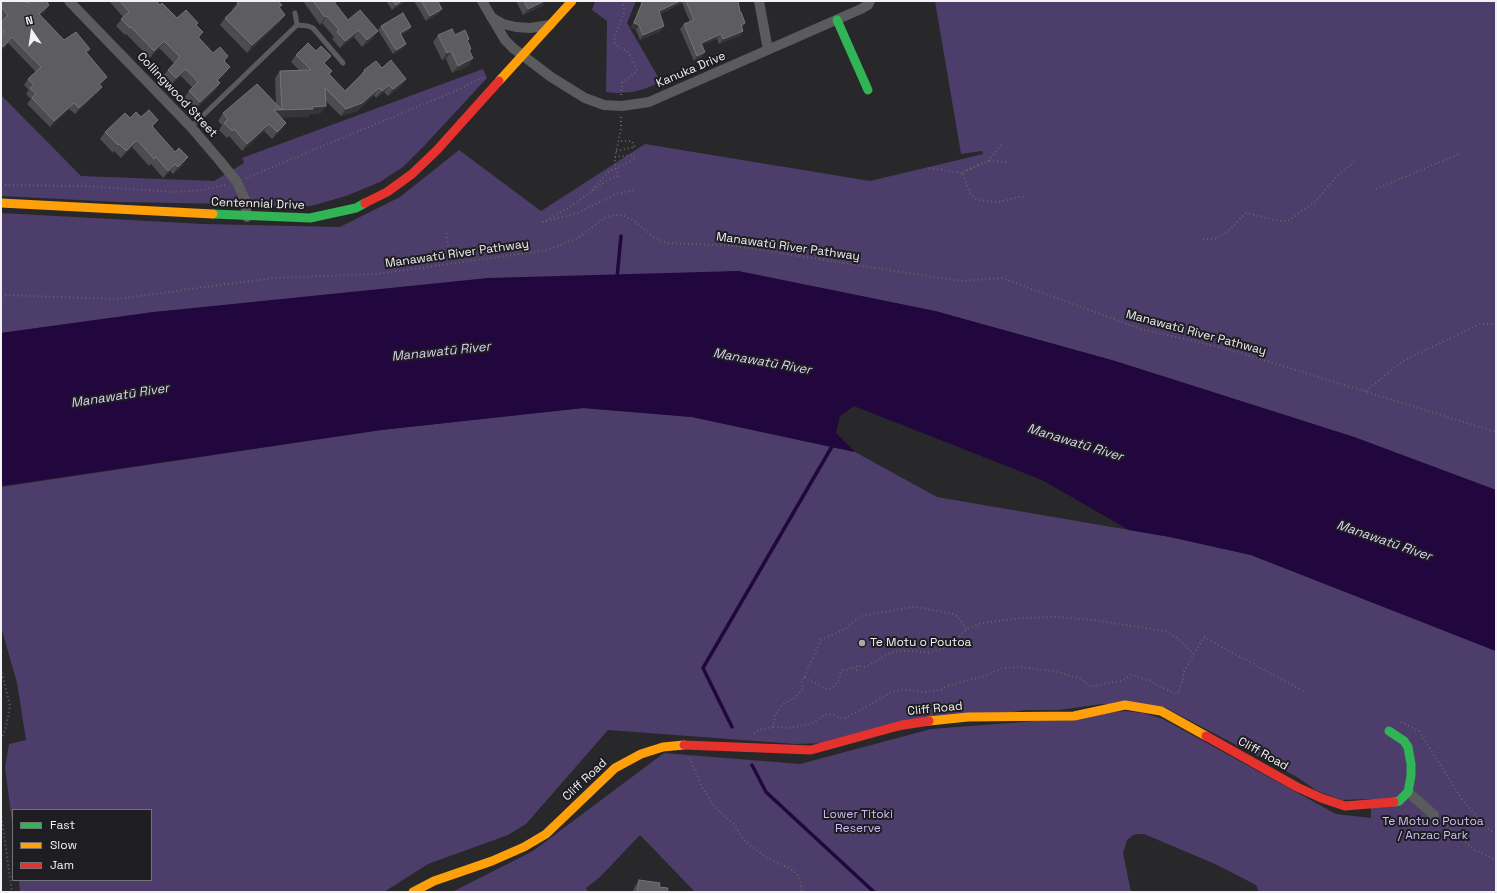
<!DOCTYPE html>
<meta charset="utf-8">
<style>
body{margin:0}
#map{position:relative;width:1497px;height:893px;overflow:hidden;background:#282729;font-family:"Space Grotesk",sans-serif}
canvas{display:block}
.frame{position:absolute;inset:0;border:2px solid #f2f1f4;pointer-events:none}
.legend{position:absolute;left:12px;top:809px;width:140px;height:72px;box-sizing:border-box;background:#1e1d21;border:1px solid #737275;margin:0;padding:5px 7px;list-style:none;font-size:12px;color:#f2f1f4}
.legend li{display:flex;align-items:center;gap:8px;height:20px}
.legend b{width:20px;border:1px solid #737275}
.north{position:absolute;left:12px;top:12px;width:40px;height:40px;-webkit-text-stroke:3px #1e1d21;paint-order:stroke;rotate:347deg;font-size:11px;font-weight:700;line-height:16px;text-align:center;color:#f2f1f4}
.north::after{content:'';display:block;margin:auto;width:14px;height:18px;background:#f2f1f4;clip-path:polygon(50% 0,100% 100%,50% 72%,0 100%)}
</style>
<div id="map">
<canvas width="1497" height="893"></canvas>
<div class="frame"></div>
<ul class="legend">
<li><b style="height:5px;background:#30b455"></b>Fast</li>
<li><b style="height:5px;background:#ff9f0a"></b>Slow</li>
<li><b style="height:5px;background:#e5322d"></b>Jam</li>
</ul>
<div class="north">N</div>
</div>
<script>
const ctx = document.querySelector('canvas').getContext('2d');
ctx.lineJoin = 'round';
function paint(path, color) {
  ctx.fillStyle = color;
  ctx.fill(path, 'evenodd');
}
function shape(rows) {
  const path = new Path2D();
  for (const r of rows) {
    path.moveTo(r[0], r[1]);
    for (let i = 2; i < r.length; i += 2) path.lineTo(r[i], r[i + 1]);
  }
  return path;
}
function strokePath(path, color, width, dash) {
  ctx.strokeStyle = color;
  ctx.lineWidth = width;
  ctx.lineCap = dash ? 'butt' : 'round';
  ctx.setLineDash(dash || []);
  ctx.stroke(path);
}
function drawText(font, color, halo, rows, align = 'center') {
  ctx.font = font + ' "Space Grotesk",sans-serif';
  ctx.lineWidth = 4;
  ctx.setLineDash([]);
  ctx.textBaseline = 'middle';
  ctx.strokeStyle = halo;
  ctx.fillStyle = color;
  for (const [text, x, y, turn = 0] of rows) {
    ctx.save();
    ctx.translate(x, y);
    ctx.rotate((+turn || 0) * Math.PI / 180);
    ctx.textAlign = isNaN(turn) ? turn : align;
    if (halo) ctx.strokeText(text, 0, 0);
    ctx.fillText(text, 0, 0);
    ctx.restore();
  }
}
const green = shape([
 [595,1,636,1,627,23,661,82,644,89,633,92,617,93,606,92,607,21,592,10],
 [935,1,1496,1,1496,490,1354,437,1115,361,935,311,738,271,154,312,1,333,1,213,204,224,340,227,400,197,459,150,541,211,645,144,870,181,983,154,982,151,961,154],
 [483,69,487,78,424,146,403,167,380,182,346,196,311,206,282,207,231,204,119,202,1,196,1,95,81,176,214,181,244,163,242,158],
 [583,408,692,417,855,452,937,497,1170,537,1251,555,1496,651,1496,892,1259,892,1256,885,1215,864,1144,834,1138,834,1133,835,1127,840,1123,853,1131,892,695,892,640,835,600,877,586,888,588,892,452,892,533,851,664,753,800,764,931,729,1023,722,1125,711,1143,713,1163,719,1336,814,1371,818,1371,799,1342,800,1317,791,1297,777,1164,707,1102,704,1059,710,1025,710,824,743,796,744,608,730,526,824,508,835,428,864,384,892,20,892,19,880,151,880,151,810,13,810,13,830,5,767,9,744,26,740,17,683,1,627,1,487,381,430]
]);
const water = shape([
 [738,271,935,311,1115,361,1354,437,1496,490,1496,651,1251,555,1170,537,1129,530,1042,480,854,406,840,416,836,433,855,452,692,417,583,408,381,430,1,486,1,333,154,312,488,278]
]);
const stream = shape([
 [617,278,621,236],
 [732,727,703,668,834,443],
 [752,765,766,792,874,892]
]);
const path = shape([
 [621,95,622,83,636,72,637,69,629,53,616,45,614,41,615,36,624,12,623,1],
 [621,117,621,129,615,157,615,166,618,176,606,181,570,207,543,222,577,213,615,194,635,190],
 [616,151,635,147,632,141,618,141],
 [988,161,1002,144],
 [1006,162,988,161,962,173,970,193,976,199,985,201,999,202,1019,197,1026,197],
 [929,168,962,173],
 [966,170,980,164],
 [246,178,460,89,485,76],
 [1,185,84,186,174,192,202,190,225,185],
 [1376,189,1459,154],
 [592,190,608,172,635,159,633,155,615,157],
 [446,233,450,257],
 [1203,239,1215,239,1227,232,1246,213,1279,221,1288,221,1315,202,1338,175,1354,162],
 [1,295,116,299,273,278,377,274,548,250,578,238,606,217,615,215,625,216,634,221,654,237,667,243,735,246,960,281,1002,278,1141,329,1228,349,1496,432],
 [1366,391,1403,361,1480,324,1496,324],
 [1,669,10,706,6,727,1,740],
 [804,678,825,688,831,689,839,680,841,671,843,670,847,670,851,667,855,670,857,670,857,666,866,667,890,653,900,651,915,651,928,653,942,649,954,642,967,629,982,623,1023,618,1055,617,1093,620,1165,631,1177,638,1194,654],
 [1401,722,1419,731,1463,801,1485,826,1491,831,1496,830],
 [773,727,788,728,811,724,824,715,832,714,844,719,890,693,903,689,921,692,940,690,947,686,984,676,1003,668,1021,667,1058,672,1081,679,1091,687,1107,683,1122,681,1131,675,1151,681,1158,686,1168,690,1175,694,1180,692,1180,685,1183,681,1183,673,1204,637,1303,691],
 [754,734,759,730,773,727,775,713,778,712,782,705,790,700,793,700,803,689,801,679,804,678,821,640,845,629,861,616,912,607,922,608,953,614,957,616,967,629],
 [690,758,702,787,716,809,734,824,744,840,767,858,790,868,799,876,802,892],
 [1,813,12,892],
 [1441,821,1475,850,1496,860]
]);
const lane = shape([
 [295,13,297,25],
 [191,127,297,25,308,26,313,28,343,63]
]);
const street = shape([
 [69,1,191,127,220,161,237,182,245,200,247,217],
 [482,1,505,40,513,48,551,77,585,98,604,105,622,106,649,102,861,9,868,5,870,1],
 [759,1,768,50],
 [491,17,503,24,516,27,530,28,550,25],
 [1408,792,1434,815]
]);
const fast = shape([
 [837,20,868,90],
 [213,214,310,218,356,208,365,203],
 [1389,731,1404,741,1408,747,1411,764,1411,776,1408,792,1399,801,1394,802]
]);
const slow = shape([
 [499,81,572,1],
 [1,203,213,214],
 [929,721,968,717,1074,716,1125,705,1161,711,1206,736],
 [413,892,434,881,492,861,524,847,546,834,615,768,641,754,663,747,684,745]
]);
const jam = shape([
 [365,203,387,192,412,174,437,150,499,81],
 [1206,736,1297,787,1321,798,1345,806,1394,802],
 [684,745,811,750,902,725,929,721]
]);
const wall = shape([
 [1,1,49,5,45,11,40,15,64,40,87,54,103,83,100,86,102,87,97,93,75,114,69,109,50,127,27,104,31,99,26,94,29,90,24,85,28,79,36,72,8,43,1,51,1,22,3,20,1,18],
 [109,1,156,1,160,5,177,18,198,23,196,25,203,32,199,38,213,53,224,61,225,74,218,81,220,83,215,90,196,109,184,98,189,91,192,87,181,76,171,85,163,76,168,70,174,63,159,48,150,58,126,34,125,35,116,26,123,17],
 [303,1,338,1,335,4,348,20,373,38,362,47,354,37,340,48,332,39,334,37,322,23,320,25],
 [386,1,406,1,392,10],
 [414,1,442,1,439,4,442,9,438,14,426,21],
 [516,1,546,1,542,6,523,15],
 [640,1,738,1,740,12,745,23,742,28,743,31,740,36,719,44,717,39,702,45,702,57,694,61,680,29,684,24,690,22,682,3,660,14,661,31,640,40,636,30,631,28,641,4],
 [237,3,279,8,280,22,247,53,220,25,225,18,232,11,232,10],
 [381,26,408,31,401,35,403,48,393,54,378,30],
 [438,35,455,35,469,39,467,41,469,51,473,58,468,66,452,73,446,59,442,60,433,42],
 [296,55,325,64,332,71,329,75,345,91,360,76,364,70,382,68,406,79,401,86,388,96,384,92,376,98,374,95,357,111,341,116,326,101,321,113,310,114,308,117,281,117,286,123,281,130,272,139,264,131,242,151,229,136,227,138,219,130,222,125,218,121,223,113,276,104,275,78,280,71,299,70,291,62],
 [141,117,153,127,183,165,173,174,170,171,163,178,151,164,149,166,132,147,121,158,114,151,113,153,100,139,105,132,130,118],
 [639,880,659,887,667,892,633,892,634,888]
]);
const shadedWall = shape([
 [334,1,338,1,329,9],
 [402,1,406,1,392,10,396,5],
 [439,1,442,1,440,4,434,8,438,2],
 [544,1,546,1,542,6,523,15,528,9],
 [680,1,683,1,682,3,655,16,659,11],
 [49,5,45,11,35,21,39,14],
 [442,9,438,14,426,21,430,16],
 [285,15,280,22,247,53,252,45],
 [327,16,322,23,320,25,325,17],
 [634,23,639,25,636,30,631,28],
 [745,23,742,28,741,25],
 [664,26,661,31,640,40,643,35],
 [411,27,408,31,397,37,400,33],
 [359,30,354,37,340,48,345,41],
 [378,31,373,38,362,47,367,40],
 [743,31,740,36,719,44,723,39],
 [721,34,717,39,698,47,701,43],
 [12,37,8,43,1,51,1,47],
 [164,41,159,48,150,58,154,51],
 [406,44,403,48,393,54,396,50],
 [451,51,446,59,442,60,447,53],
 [705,52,702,57,694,61,697,56],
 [473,58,468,66,452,73,458,66],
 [230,67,225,74,212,87,217,80],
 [186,69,181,76,171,85,176,78],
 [107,77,103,83,95,90,99,84],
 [406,79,401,86,388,96,393,89],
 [220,83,215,90,196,109,200,102],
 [389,85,384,92,376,98,382,91],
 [102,87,97,93,75,114,79,108],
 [379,88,374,95,357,111,341,116,346,109],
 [74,103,69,109,50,127,54,121],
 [326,106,321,113,310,114,308,117,269,118,274,110,312,107],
 [158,120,153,127,147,133,152,126],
 [286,123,281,130,272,139,277,132],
 [269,124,264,131,242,151,247,144],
 [137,140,132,147,121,158,126,151],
 [188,157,183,165,173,174,178,167],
 [175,164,170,171,163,178,168,171]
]);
const building = shape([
 [1,1,15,1,32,3,34,1,46,1,49,5,39,14,64,40,76,32,90,49,86,52,107,77,99,84,102,87,79,108,74,103,54,121,32,98,36,94,30,88,34,85,28,79,41,67,12,37,4,46,1,47,1,32,5,32,1,28,1,22,8,15,1,7,1,1],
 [120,1,156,1,160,5,162,3,177,18,186,10,198,23,196,25,203,32,198,37,213,53,220,47,228,56,224,61,230,67,217,80,220,83,200,102,189,91,198,82,186,69,176,78,168,70,180,57,164,41,154,51,131,27,130,28,121,19,129,12,120,1],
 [239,1,278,1,282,5,279,7,285,15,252,45,225,18,239,5,237,3,239,1],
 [313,1,334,1,334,2,348,20,360,10,378,31,367,40,359,30,345,41,337,32,339,30,327,16,325,17,313,1],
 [393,1,402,1,396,5,393,1],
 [421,1,439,1,438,2,442,9,430,16,421,1],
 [524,1,544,1,528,9,524,1],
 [643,1,680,1,659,11,664,26,643,35,639,25,634,23,643,1],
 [686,1,738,1,740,12,741,12,745,23,741,25,743,31,723,39,721,34,701,43,705,52,697,56,684,24,694,20,686,1],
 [403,13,411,27,400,33,406,44,396,50,381,26,403,13],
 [452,29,455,35,465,30,469,39,467,40,471,49,469,50,473,58,458,66,451,51,447,53,438,35,452,29],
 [308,43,316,51,321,46,331,56,324,63,332,71,329,74,345,91,365,71,364,70,376,61,382,68,391,60,406,79,393,89,389,85,382,91,379,88,362,103,346,109,325,88,326,106,312,107,313,109,274,110,286,123,277,132,269,124,247,144,234,129,232,131,224,123,228,119,223,113,257,84,282,110,280,71,311,70,296,55,308,43],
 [149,110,158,120,152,126,175,152,179,148,188,157,178,167,175,164,168,171,156,157,154,159,137,140,126,151,119,144,118,145,105,132,125,113,130,118,136,112,141,117,149,110],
 [639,880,660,883,659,887,668,888,667,892,637,892,639,880]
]);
const markers = [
 [862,643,4,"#abaaad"]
];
const streetNames = [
 ["Kanuka Drive",691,70,-23],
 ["Collingwood Street",177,95,47],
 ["Centennial Drive",258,204,2],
 ["Manawatū River Pathway",788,247,8],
 ["Manawatū River Pathway",457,254,-8],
 ["Manawatū River Pathway",1196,333,15],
 ["Cliff Road",935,709,-6],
 ["Cliff Road",1263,754,29],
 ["Cliff Road",585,780,-43]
];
const poiNames = [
 ["Te Motu o Poutoa",870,643]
];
const parkNames = [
 ["Lower Titoki",858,815],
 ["Reserve",858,829],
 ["Te Motu o Poutoa",1433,822],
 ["/ Anzac Park",1433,836]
];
const waterNames = [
 ["Manawatū River",441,352,-6],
 ["Manawatū River",762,362,10],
 ["Manawatū River",120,396,-9],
 ["Manawatū River",1075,443,17],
 ["Manawatū River",1384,541,19]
];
paint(green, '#4d3d6b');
paint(water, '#22073e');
strokePath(stream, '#22073e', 3.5);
strokePath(path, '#656466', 2, [1, 3]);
strokePath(lane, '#5b5a5c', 5);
strokePath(street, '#5b5a5c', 10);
strokePath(fast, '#30b455', 9);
strokePath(slow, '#ff9f0a', 9);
strokePath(jam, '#e5322d', 9);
paint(wall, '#4c4b4d');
paint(shadedWall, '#363537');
paint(building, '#5d5c5f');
strokePath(building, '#757476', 1);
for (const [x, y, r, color] of markers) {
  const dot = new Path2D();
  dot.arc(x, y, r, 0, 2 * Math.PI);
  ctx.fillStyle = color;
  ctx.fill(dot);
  strokePath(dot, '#1e1d21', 1.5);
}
drawText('12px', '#f2f1f4', '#1e1d21', streetNames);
drawText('12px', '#f2f1f4', '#1e1d21', poiNames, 'left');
drawText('12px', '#cebcf5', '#1e1d21', parkNames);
drawText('italic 13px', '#ddd1f7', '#1e1d21', waterNames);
</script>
